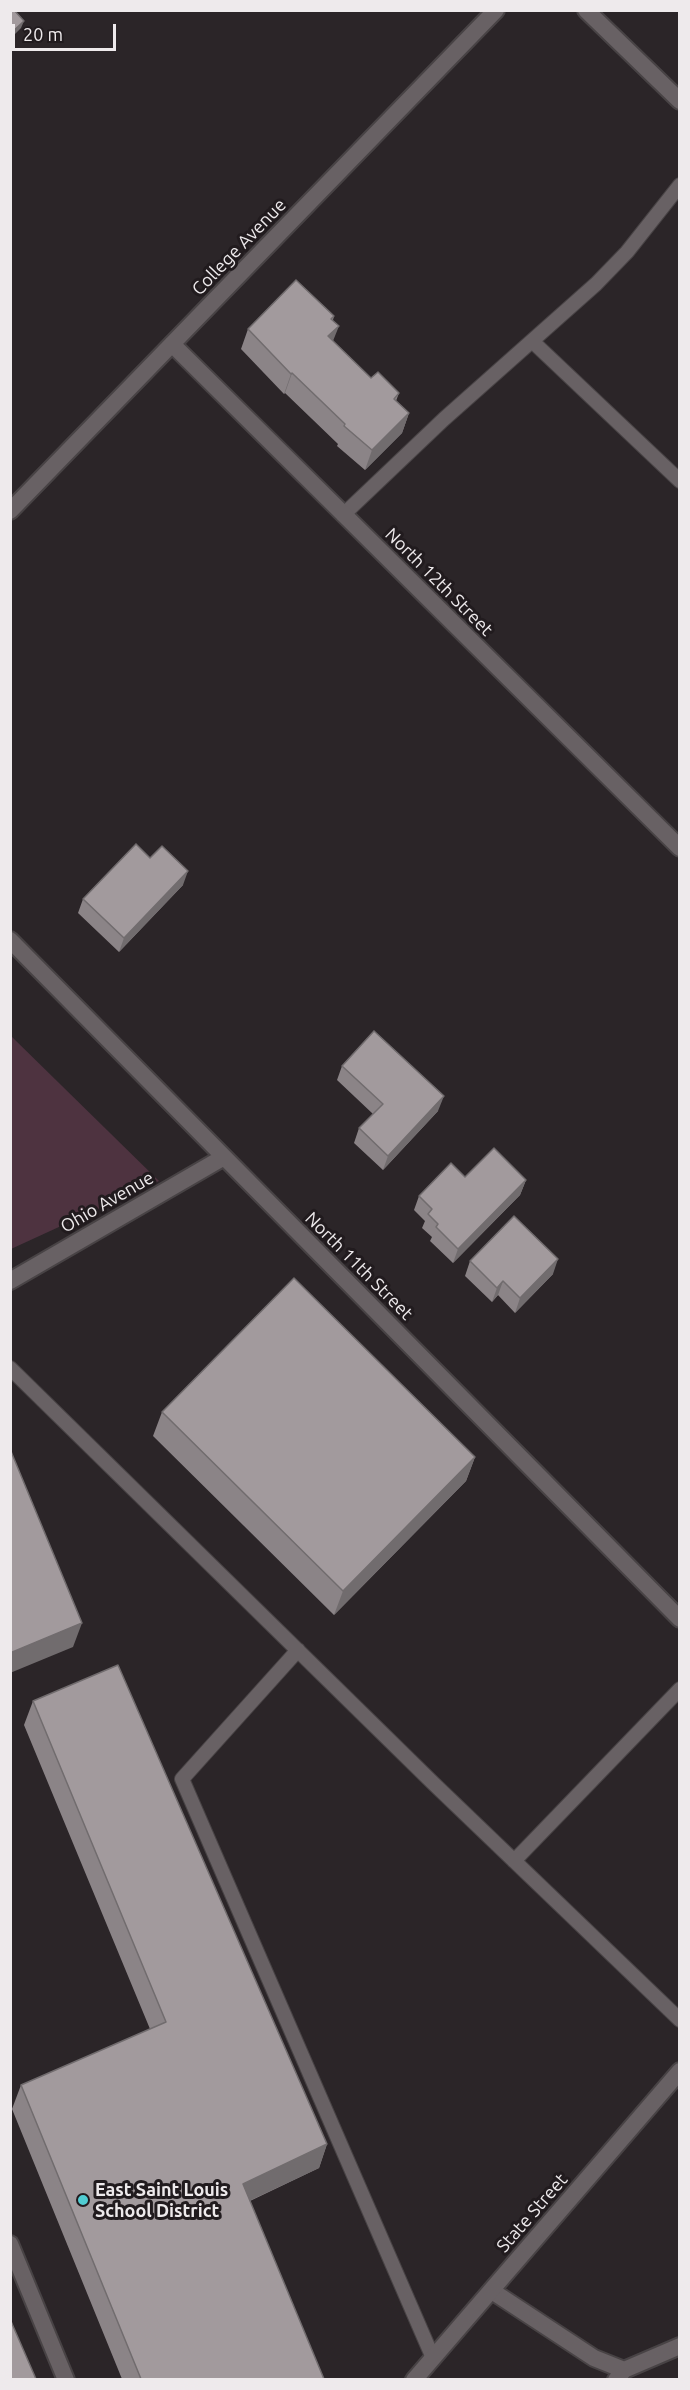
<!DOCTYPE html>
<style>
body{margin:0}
#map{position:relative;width:690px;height:2390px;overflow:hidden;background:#2b2528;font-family:Ubuntu,sans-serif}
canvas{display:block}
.frame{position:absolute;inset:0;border:12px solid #eeeaec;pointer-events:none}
.scale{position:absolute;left:12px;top:24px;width:104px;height:27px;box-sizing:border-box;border:3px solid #eeeaec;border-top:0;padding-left:8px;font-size:18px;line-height:21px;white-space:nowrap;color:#eeeaec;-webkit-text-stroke:4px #211b1e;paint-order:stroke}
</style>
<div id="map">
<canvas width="690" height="2390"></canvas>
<div class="frame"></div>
<div class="scale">20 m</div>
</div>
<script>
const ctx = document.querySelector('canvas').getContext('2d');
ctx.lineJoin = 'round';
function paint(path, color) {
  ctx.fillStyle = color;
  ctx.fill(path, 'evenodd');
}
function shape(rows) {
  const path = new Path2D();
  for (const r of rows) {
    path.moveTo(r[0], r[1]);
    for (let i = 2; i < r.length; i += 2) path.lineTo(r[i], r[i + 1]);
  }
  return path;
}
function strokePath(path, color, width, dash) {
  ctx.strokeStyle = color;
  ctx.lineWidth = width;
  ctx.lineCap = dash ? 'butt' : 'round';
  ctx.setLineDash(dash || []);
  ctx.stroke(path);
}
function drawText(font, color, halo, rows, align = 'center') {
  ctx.font = font + ' Ubuntu,sans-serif';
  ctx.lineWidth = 6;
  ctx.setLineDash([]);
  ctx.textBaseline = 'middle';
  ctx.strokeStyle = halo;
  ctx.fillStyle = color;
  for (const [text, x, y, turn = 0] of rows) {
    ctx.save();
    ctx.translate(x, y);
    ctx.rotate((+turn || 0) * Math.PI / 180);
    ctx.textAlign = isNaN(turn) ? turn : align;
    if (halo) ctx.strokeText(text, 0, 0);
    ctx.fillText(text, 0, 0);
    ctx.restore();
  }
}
const green = shape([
 [10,1035,159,1181,11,1249,10,1249]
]);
const service = shape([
 [532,341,680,481],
 [343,515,444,419,596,284,627,252,680,185],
 [10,1368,433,1783,680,2020],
 [298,1650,182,1779,433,2358],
 [514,1861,680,1689]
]);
const minor = shape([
 [586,10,680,101],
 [172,344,680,848],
 [10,511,496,10],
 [10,940,680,1619],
 [10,1281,224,1157]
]);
const tertiary = shape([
 [492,2291,594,2358,624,2370],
 [616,2380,624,2370,680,2346]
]);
const secondary = shape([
 [10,2244,66,2380],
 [414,2380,680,2071]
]);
const wall = shape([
 [334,316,333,320,333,341,371,378,399,393,396,401,409,413,402,433,365,470,337,446,338,444,285,393,284,394,241,349,248,329],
 [150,858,183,885,119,952,78,913,83,899],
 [342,1066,438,1111,383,1170,354,1143,359,1128,373,1114,337,1080],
 [465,1177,526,1180,520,1195,453,1263,430,1241,432,1237,422,1228,425,1221,414,1210,419,1196],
 [470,1261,553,1274,515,1313,498,1295,492,1302,465,1276],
 [162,1412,475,1457,466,1481,334,1615,153,1436],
 [33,1701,327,2144,319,2168,250,2201,324,2379,122,2379,12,2109,21,2085,150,2029,24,1725]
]);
const shadedWall = shape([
 [24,21,21,28,10,39,10,34],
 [339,326,331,346,328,336],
 [292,373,285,393,284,394,291,374],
 [409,413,402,433,365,470,372,450],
 [188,871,183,885,119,952,124,938],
 [444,1096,438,1111,383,1170,388,1156],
 [526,1180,520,1195,453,1263,458,1249],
 [558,1259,553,1274,515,1313,520,1298],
 [503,1281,498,1295,492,1302,497,1288],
 [475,1457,466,1481,334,1615,343,1591],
 [82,1623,73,1647,10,1673,10,1653],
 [327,2144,319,2168,234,2208,243,2184]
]);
const building = shape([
 [10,10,14,10,24,21,10,34,10,10],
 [296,280,334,316,331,319,339,326,328,336,371,378,378,372,399,393,394,399,409,413,372,450,344,426,345,424,292,373,291,374,248,329,296,280],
 [136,844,150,858,162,846,188,871,124,938,83,899,136,844],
 [374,1031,444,1096,388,1156,359,1128,383,1104,342,1066,374,1031],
 [494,1148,526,1180,458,1249,436,1227,438,1224,428,1214,432,1209,419,1196,451,1163,465,1177,494,1148],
 [514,1216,558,1259,520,1298,503,1281,497,1288,470,1261,514,1216],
 [294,1278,475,1457,343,1591,162,1412,294,1278],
 [10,1449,82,1623,10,1653,10,1449],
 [118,1665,327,2144,243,2184,324,2379,141,2379,21,2085,166,2022,33,1701,118,1665],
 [10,2319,36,2379,10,2379,10,2319]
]);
const markers = [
 [83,2200,6,"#51ccd2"]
];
const streetNames = [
 ["College Avenue",239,247,-46],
 ["North 12th Street",439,582,45],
 ["Ohio Avenue",107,1202,-30],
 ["North 11th Street",359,1266,45],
 ["State Street",532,2213,-49]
];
const poiNames = [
 ["East Saint Louis",95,2190],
 ["School District",95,2211]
];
paint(green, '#4e3340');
strokePath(service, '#484345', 16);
strokePath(minor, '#484345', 20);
strokePath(tertiary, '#484345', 20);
strokePath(secondary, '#484345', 20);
strokePath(service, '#686164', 14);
strokePath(minor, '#686164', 16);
strokePath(tertiary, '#686164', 16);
strokePath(secondary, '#686164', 16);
paint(wall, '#8b8487');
paint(shadedWall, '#716c6e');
paint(building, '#a29a9d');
strokePath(building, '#716c6e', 1.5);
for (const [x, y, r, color] of markers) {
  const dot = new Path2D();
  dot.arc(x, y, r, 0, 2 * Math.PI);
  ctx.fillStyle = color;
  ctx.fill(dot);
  strokePath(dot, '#211b1e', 2);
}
drawText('18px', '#eeeaec', '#211b1e', streetNames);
drawText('bold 18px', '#eeeaec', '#211b1e', poiNames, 'left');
</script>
